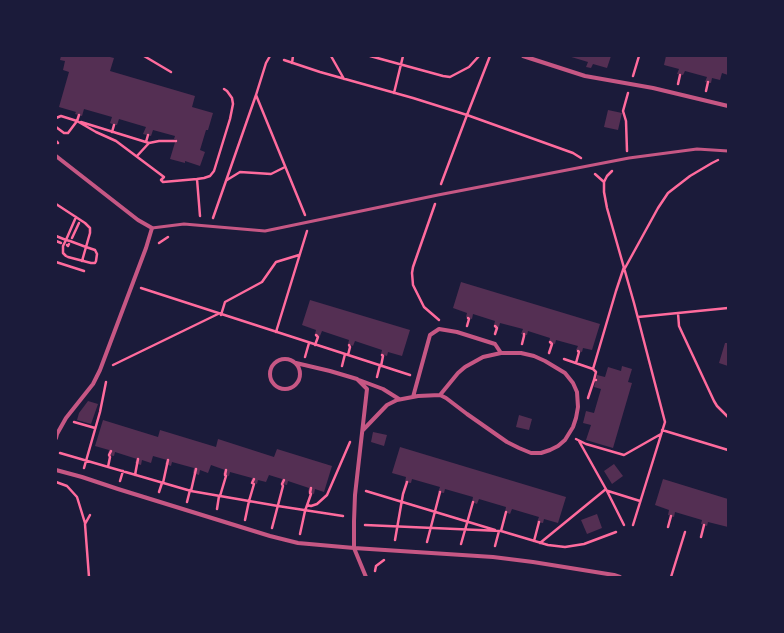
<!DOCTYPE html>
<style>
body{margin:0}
#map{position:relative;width:784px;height:633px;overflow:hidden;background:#1b1b3a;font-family:Arial,sans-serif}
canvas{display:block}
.frame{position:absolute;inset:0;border:57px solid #1b1b3a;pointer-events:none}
</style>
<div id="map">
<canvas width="784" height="633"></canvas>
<div class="frame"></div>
</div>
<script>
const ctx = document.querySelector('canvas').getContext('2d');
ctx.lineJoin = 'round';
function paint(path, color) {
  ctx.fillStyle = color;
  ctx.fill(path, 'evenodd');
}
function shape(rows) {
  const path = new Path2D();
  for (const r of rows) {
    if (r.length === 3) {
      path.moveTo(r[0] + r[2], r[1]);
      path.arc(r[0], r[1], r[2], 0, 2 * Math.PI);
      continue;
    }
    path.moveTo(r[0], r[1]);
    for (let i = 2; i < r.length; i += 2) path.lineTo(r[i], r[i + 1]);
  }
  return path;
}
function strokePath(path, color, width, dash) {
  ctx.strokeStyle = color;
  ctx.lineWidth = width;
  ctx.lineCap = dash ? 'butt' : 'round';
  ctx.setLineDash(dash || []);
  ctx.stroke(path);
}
const building = shape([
 [61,56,106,56,114,58,110,71,195,96,192,107,213,113,208,130,206,130,200,150,205,152,200,166,185,161,185,163,170,159,176,139,174,139,175,136,153,130,151,136,143,134,146,127,119,119,117,125,114,125,110,123,112,117,84,109,82,116,75,114,76,112,59,107,69,72,63,70,65,61,60,60],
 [568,56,611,56,607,68,593,64,591,68,586,67,588,62],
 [666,56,728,56,728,75,722,73,720,80,712,78,711,83,705,82,707,77,685,71,683,75,677,74,679,69,664,65],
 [608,110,622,113,618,130,604,127],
 [461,282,600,324,592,350,583,348,582,352,576,350,578,346,556,340,555,344,549,342,550,338,528,331,527,335,521,334,523,329,500,323,499,327,494,325,495,321,473,314,472,319,466,317,467,313,453,308],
 [310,300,410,330,402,356,388,352,387,356,381,354,382,350,355,341,353,346,348,344,349,340,322,331,320,336,315,334,316,330,302,325],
 [725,343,728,343,728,366,719,363],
 [622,366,632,369,628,382,632,383,613,448,586,440,591,425,583,423,586,411,594,413,601,389,594,387,597,375,605,377,608,367,621,371],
 [88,401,98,404,91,424,77,420,79,413],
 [519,415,532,419,529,430,516,427],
 [103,420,158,437,160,430,216,447,218,439,274,457,277,449,332,466,324,492,315,489,314,494,308,492,309,488,288,481,287,485,281,484,282,479,269,475,266,482,258,480,257,484,251,482,252,478,230,472,229,476,223,474,225,470,211,465,208,473,200,470,199,475,193,473,194,468,172,462,171,466,165,464,167,460,153,456,151,463,142,460,141,465,135,463,137,459,115,452,114,456,108,455,109,450,95,446],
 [373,432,387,435,384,446,371,442],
 [400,447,566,497,558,523,544,519,543,523,537,522,539,517,512,509,510,514,505,512,506,507,479,499,477,504,472,502,473,497,445,489,444,493,438,492,440,487,412,479,411,483,405,482,406,477,392,473],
 [614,464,623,476,612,484,604,471],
 [663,479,728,499,728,527,708,522,707,526,701,524,702,520,675,512,674,517,668,515,669,510,655,505],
 [597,514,602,528,587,534,581,520]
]);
const path = shape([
 [144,56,171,72],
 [331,56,344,79],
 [370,56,443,76,450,77,469,67,479,56],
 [284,60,320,72,413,98,467,115,573,153,581,158],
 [292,63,293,56],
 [633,76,639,56],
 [678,84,680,75],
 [706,91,708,82],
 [394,93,403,56],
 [256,95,266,63,270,56],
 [56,118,61,116,77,121,96,132,116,141,164,177,161,180,163,182,197,179,200,216],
 [81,122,149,143,137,156],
 [56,127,64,133,68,133,77,121,79,115],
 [112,132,114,125],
 [56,141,58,143],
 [146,142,148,135],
 [149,143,159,141,176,141],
 [627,151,626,121,623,111,628,93],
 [612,171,607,176,604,182,604,192,607,208,634,303,665,422,633,525],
 [595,174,604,182],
 [197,179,204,178,210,176,214,171,230,119,233,104,232,98,227,91,224,89],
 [227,180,240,172,271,174,285,167],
 [441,184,467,115,490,56],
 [56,204,85,223,90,228,90,233,82,261],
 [435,204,413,267,412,273,413,285,424,307,439,320],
 [213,218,256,95,305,215],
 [56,236,66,240,70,241,86,247,95,250,97,254,96,261,95,263,91,263,68,257,66,256,63,253,63,246,66,240,76,217],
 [72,238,79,223],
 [56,241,61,243],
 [159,243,168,237],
 [67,245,68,246,69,244],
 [56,262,84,271],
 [625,268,658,208,668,193,690,176,712,163,718,160],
 [141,288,410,375],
 [678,313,679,326,714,401,717,406,728,417],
 [221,315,225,302,262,282,276,262,299,255],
 [638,317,728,308],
 [467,326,469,319,468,318],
 [276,332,307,231],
 [495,334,497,328,495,326],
 [522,344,524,336,524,334],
 [315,345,318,337,316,335],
 [549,353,552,344,550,342],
 [348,355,350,347,349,345],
 [305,357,309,343],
 [564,359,593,369],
 [576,363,579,352,578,351],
 [113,365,218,314],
 [342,366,345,354],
 [381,366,383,356,382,355],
 [377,377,380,365],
 [596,380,594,380,596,372,593,369,616,291,624,267],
 [588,398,594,380],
 [74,422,95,428],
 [662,430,728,450],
 [576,439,586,444,624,455,661,434],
 [579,441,607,491,624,525],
 [60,453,191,491,278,506,343,516],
 [108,467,110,457,109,455,111,451],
 [84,468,100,412,106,382],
 [135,475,138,459],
 [120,481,123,471],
 [56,482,67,486,77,497,85,523],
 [163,483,168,460],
 [191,491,196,469],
 [366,491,495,530],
 [608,491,640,501],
 [159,492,162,483],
 [220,496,226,476,225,475,226,470],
 [187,502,190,490],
 [307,505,311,506,317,504,327,495,350,442],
 [217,509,219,496],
 [245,520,249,501,254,484,252,483,254,479],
 [365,525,501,531,548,545,565,547,584,544,616,532],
 [668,527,671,516],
 [272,528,283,486,282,484,284,480],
 [501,531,506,512],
 [300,534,305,511,311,494,310,493,311,488],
 [701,537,704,525],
 [395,540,403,494,407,482],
 [534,541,539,522],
 [427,542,440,492],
 [540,543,606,489],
 [461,544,473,502],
 [495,546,499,531],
 [375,571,376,566,384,560],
 [89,577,85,524,90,515],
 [671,577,685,532]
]);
const service = shape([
 [152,228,184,224,265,231,438,195,629,158,697,149,728,151]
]);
const minor = shape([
 [523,56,585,76,653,88,728,106],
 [56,156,138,220,152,228,146,248,100,370,93,384,66,418,57,434,56,438],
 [285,374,15],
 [296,363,330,371,357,379,367,389,355,495,354,521,354,548,366,577],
 [359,380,383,389,399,399],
 [413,397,430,335,439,329,457,332,495,344,501,353],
 [363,430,387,405,397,400,418,396,440,395,446,398,467,414,507,442,519,448,531,453,541,453,550,450,558,446,565,440,573,427,576,418,578,407,577,392,573,383,565,373,545,361,534,356,521,353,501,353,483,357,465,367,458,373,440,395],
 [56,470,82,477,118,489,270,536,298,543,354,548,493,557,533,562,614,575,620,577]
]);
paint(building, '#542f53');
strokePath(path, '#ff6b9d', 2.5);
strokePath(service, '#c65784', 3);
strokePath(minor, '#c65784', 4);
</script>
